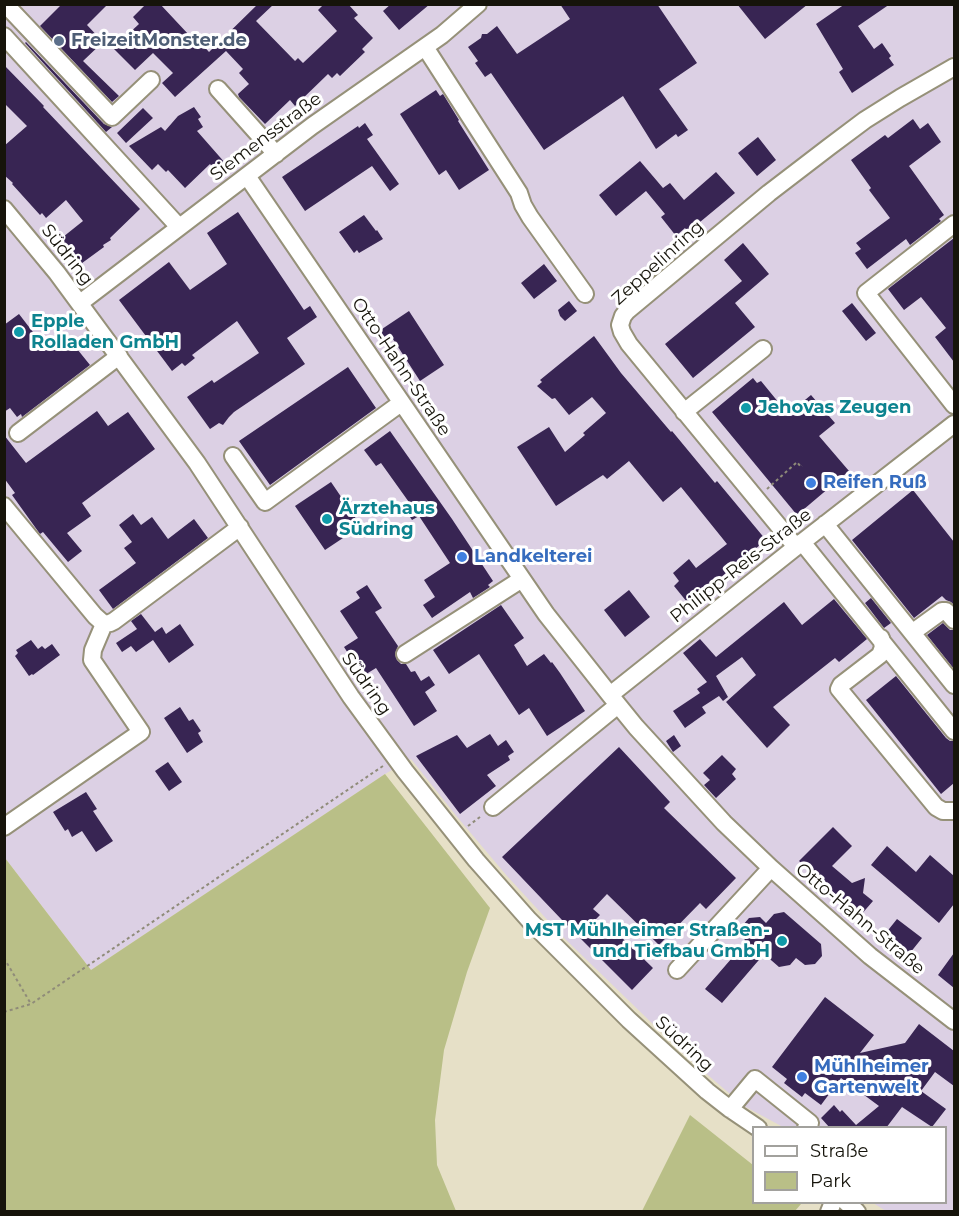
<!DOCTYPE html>
<meta charset="utf-8">
<style>
body{margin:0}
#map{position:relative;width:959px;height:1216px;overflow:hidden;background:#e6e0c7;font-family:Montserrat,sans-serif}
canvas{display:block}
.frame{position:absolute;inset:0;border:6px solid #16140b;pointer-events:none}
.legend{position:absolute;left:752px;top:1126px;width:195px;height:78px;box-sizing:border-box;background:#fff;border:2px solid #a2a19d;margin:0;padding:8px 10px;list-style:none;font-size:18px;color:#16140b}
.legend li{display:flex;align-items:center;gap:12px;height:30px}
.legend b{width:30px;border:2px solid #a2a19d}
</style>
<div id="map">
<canvas width="959" height="1216"></canvas>
<div class="frame"></div>
<ul class="legend">
<li><b style="height:8px;background:#fff"></b>Straße</li>
<li><b style="height:16px;background:#b9bf87"></b>Park</li>
</ul>
</div>
<script>
const ctx = document.querySelector('canvas').getContext('2d');
ctx.lineJoin = 'round';
function paint(path, color) {
  ctx.fillStyle = color;
  ctx.fill(path, 'evenodd');
}
function shape(rows) {
  const path = new Path2D();
  for (const r of rows) {
    path.moveTo(r[0], r[1]);
    for (let i = 2; i < r.length; i += 2) path.lineTo(r[i], r[i + 1]);
  }
  return path;
}
function strokePath(path, color, width, dash) {
  ctx.strokeStyle = color;
  ctx.lineWidth = width;
  ctx.lineCap = dash ? 'butt' : 'round';
  ctx.setLineDash(dash || []);
  ctx.stroke(path);
}
function drawText(font, color, halo, rows, align = 'center') {
  ctx.font = font + ' Montserrat,sans-serif';
  ctx.lineWidth = 6;
  ctx.setLineDash([]);
  ctx.textBaseline = 'middle';
  ctx.strokeStyle = halo;
  ctx.fillStyle = color;
  for (const [text, x, y, turn = 0] of rows) {
    ctx.save();
    ctx.translate(x, y);
    ctx.rotate((+turn || 0) * Math.PI / 180);
    ctx.textAlign = isNaN(turn) ? turn : align;
    if (halo) ctx.strokeText(text, 0, 0);
    ctx.fillText(text, 0, 0);
    ctx.restore();
  }
}
const industrial = shape([
 [5,5,954,5,954,1211,886,1211,873,1203,946,1202,946,1128,783,1127,744,1106,688,1058,564,938,507,876,458,818,411,759,385,774,91,970,5,858]
]);
const green = shape([
 [385,774,490,908,467,972,444,1050,435,1120,437,1165,456,1211,5,1211,5,858,91,970],
 [690,1115,753,1165,754,1202,800,1203,801,1204,795,1211,642,1211]
]);
const building = shape([
 [62,4,108,4,87,25,103,42,83,61,119,96,112,102,40,26],
 [146,4,160,4,189,35,192,33,209,52,258,4,274,4,256,21,295,61,298,58,303,63,337,31,318,10,324,4,348,4,358,15,354,18,373,38,362,49,365,52,340,76,337,73,332,78,328,74,295,106,290,100,265,124,239,97,238,94,249,84,239,73,243,69,226,51,175,97,162,83,173,73,153,53,135,70,113,48,139,24,133,17],
 [391,4,430,4,399,30,383,11],
 [560,4,657,4,697,63,659,89,688,130,678,137,676,134,656,149,623,96,544,150,491,73,485,77,475,63,478,61,468,47,481,38,482,34,487,34,497,26,517,54,570,19],
 [737,4,808,4,765,39],
 [845,4,890,4,858,26,874,49,882,43,891,56,889,58,894,65,852,93,839,72,843,69,816,24],
 [26,42,104,124,112,127,106,132,25,43],
 [4,65,44,106,43,107,140,209,110,238,111,240,103,245,104,247,78,266,58,241,83,221,66,200,46,218,42,213,40,215,12,184,13,183,4,175,4,146,27,126,4,103],
 [436,90,440,96,443,94,459,120,458,121,489,170,459,190,446,170,439,175,400,114],
 [194,107,201,117,198,119,203,127,197,131,226,164,217,172,210,164,185,188,168,170,166,172,158,164,152,170,129,146,161,127,165,131,178,116],
 [143,108,153,118,126,143,117,133],
 [913,119,920,129,928,123,941,142,909,166,944,215,939,219,941,221,910,245,906,239,867,269,855,253,861,249,856,243,890,218,869,190,871,188,851,160,885,135,888,138],
 [365,123,373,135,367,139,399,184,390,191,372,166,305,211,282,177,358,126,359,128],
 [758,137,776,160,757,176,738,153],
 [640,161,663,188,670,183,684,200,716,172,735,193,688,232,685,228,676,236,661,217,665,214,646,191,616,216,599,195],
 [238,212,304,310,310,306,317,317,287,338,305,364,234,412,229,417,223,425,219,423,210,429,187,397,212,380,214,383,259,353,237,321,192,355,195,358,185,366,182,363,172,371,119,300,169,262,190,290,227,264,207,233],
 [364,215,376,231,377,230,383,239,359,253,357,250,354,253,339,232],
 [954,238,954,362,935,337,946,328,921,297,904,310,888,289],
 [743,243,769,274,735,303,755,327,693,378,665,344,742,281,724,260],
 [544,264,557,281,534,299,521,283],
 [569,301,577,311,565,321,560,316,558,310],
 [852,303,876,333,866,341,842,311],
 [409,311,444,365,420,381,391,336,385,340,379,331],
 [19,314,46,349,65,334,90,365,22,417,21,414,17,417,10,408,4,412,4,325],
 [594,336,621,373,671,432,672,431,715,483,717,481,766,540,720,578,719,577,687,602,674,586,679,581,673,573,689,559,696,568,727,544,681,487,663,502,629,461,607,479,603,475,556,506,517,447,549,427,565,452,585,435,583,433,606,413,592,397,569,415,555,398,552,399,537,386,542,382,540,380],
 [348,367,376,408,270,485,239,441],
 [753,378,757,383,761,381,788,414,811,395,835,423,819,436,849,471,797,515,712,412],
 [97,411,108,426,128,412,155,449,82,503,91,516,67,533,82,551,68,562,43,532,40,534,12,495,15,493,4,478,4,435,26,463],
 [390,431,452,519,493,581,488,585,490,587,473,598,470,592,432,618,423,605,435,597,424,580,450,563,419,516,412,520,405,509,411,505,381,463,376,466,364,450],
 [331,482,361,526,325,550,295,506],
 [913,490,954,542,954,605,951,602,946,600,942,596,914,618,852,540],
 [133,514,141,525,152,517,168,539,194,519,208,538,113,609,99,590,136,563,124,548,132,542,119,525],
 [367,585,382,608,375,612,398,646,395,654,397,660,401,664,406,664,411,672,415,671,421,681,429,676,435,685,425,692,437,711,414,726,376,668,363,676,344,647,358,638,340,611,360,598,356,592],
 [629,590,650,617,625,637,604,610],
 [871,598,891,623,884,628,865,603],
 [834,599,867,639,839,662,835,658,773,707,790,725,767,748,726,702,756,675,742,657,716,676,728,697,723,701,719,696,702,707,706,713,685,728,673,711,700,693,697,689,707,682,683,653,700,639,716,657,784,602,802,625],
 [501,605,524,638,514,645,527,666,544,654,551,663,552,662,560,673,585,711,547,736,529,708,519,715,479,654,449,674,433,650],
 [141,614,155,632,162,627,166,634,180,624,194,645,169,663,153,640,136,652,131,646,122,652,116,643,137,629,131,621],
 [943,623,950,630,954,630,954,669,927,635],
 [31,640,38,649,42,646,45,649,52,644,60,655,33,675,32,674,29,676,15,656,18,653,16,650],
 [896,676,946,738,950,741,954,741,954,783,941,794,866,700],
 [180,707,189,721,193,719,201,731,198,733,203,742,187,753,164,718],
 [490,734,498,746,506,740,514,752,508,756,510,760,487,775,496,786,460,814,416,756,457,735,467,748],
 [674,735,681,746,673,752,666,741],
 [619,747,670,802,664,808,736,878,706,909,700,903,659,945,607,894,593,909,600,915,593,922,608,938,615,931,653,968,632,990,562,920,502,857],
 [722,755,736,769,732,774,736,779,716,798,704,785,710,780,703,773],
 [168,762,182,782,169,791,155,771],
 [86,792,97,809,93,811,113,841,96,852,82,831,72,837,68,829,65,831,53,812],
 [833,827,852,846,832,866,852,883,865,878,863,893,873,901,860,916,799,861],
 [887,846,916,872,930,855,954,876,954,904,939,923,871,865],
 [784,912,821,944,822,956,815,964,805,965,796,958,790,965,779,967,764,954,722,1003,705,989,745,943,743,925,749,918,760,917,766,923,774,914],
 [897,919,922,938,906,958,881,939],
 [954,953,954,988,938,975],
 [825,997,874,1035,860,1053,905,1043,919,1024,954,1051,954,1086,935,1072,921,1091,946,1109,932,1127,902,1107,886,1128,830,1128,821,1118,834,1105,840,1112,842,1110,856,1125,879,1106,841,1078,821,1105,805,1093,802,1097,784,1083,787,1079,772,1067]
]);
const path = shape([
 [767,489,797,462,801,467,802,466],
 [468,826,480,817],
 [4,958,31,1004],
 [4,1012,31,1004,383,766]
]);
const minor = shape([
 [5,4,112,117,151,80],
 [4,36,179,227],
 [425,47,519,193,523,205,530,217,585,294],
 [218,89,276,154],
 [247,176,546,614,610,695,636,727,724,823,771,868,870,956,954,1021],
 [4,209,57,273,197,463,351,697,405,771,476,860,529,920,629,1020,707,1091,730,1109,758,1128],
 [954,224,866,293,954,405],
 [80,303,312,126,442,35,478,4],
 [684,412,763,349],
 [18,433,119,356],
 [233,456,265,502,401,403],
 [4,506,95,616,104,624,110,623,114,621,240,527],
 [825,524,954,685],
 [802,542,954,731],
 [796,547,629,344,622,332,620,325,623,316,627,311,769,193,829,147,865,120,900,98,954,67],
 [913,632,942,611,946,611,954,620],
 [881,638,883,647,880,655,841,685,839,689,936,807,943,811,954,811],
 [405,654,522,579],
 [610,695,796,547,954,424],
 [493,807,618,705],
 [4,827,141,732,92,660,93,650,104,624],
 [677,970,771,868],
 [730,1109,755,1079,810,1123,806,1128],
 [846,1202,857,1212],
 [829,1212,833,1202]
]);
const markers = [
 [59,41,6,"#5c6f8a"],
 [19,332,6,"#0f9aa8"],
 [746,408,6,"#0f9aa8"],
 [811,483,6,"#3f7fe0"],
 [327,519,6,"#0f9aa8"],
 [462,557,6,"#3f7fe0"],
 [782,941,6,"#0f9aa8"],
 [802,1077,6,"#3f7fe0"]
];
const serviceNames = [
 ["FreizeitMonster.de",71,41]
];
const streetNames = [
 ["Siemensstraße",266,137,-37],
 ["Südring",67,255,52],
 ["Zeppelinring",658,263,-42],
 ["Otto-Hahn-Straße",401,367,56],
 ["Philipp-Reis-Straße",741,566,-38],
 ["Südring",366,684,55],
 ["Otto-Hahn-Straße",860,919,40],
 ["Südring",684,1044,43]
];
const cultureNames = [
 ["Epple",31,322],
 ["Rolladen GmbH",31,343],
 ["Jehovas Zeugen",758,408],
 ["Ärztehaus",339,509],
 ["Südring",339,530],
 ["MST Mühlheimer Straßen-",770,931,"right"],
 ["und Tiefbau GmbH",770,952,"right"]
];
const shopNames = [
 ["Reifen Ruß",823,483],
 ["Landkelterei",474,557],
 ["Mühlheimer",814,1067],
 ["Gartenwelt",814,1088]
];
paint(industrial, '#dcd0e4');
paint(green, '#b9bf87');
paint(building, '#382553');
strokePath(minor, '#969179', 20);
strokePath(path, '#8f8b79', 2, [3, 3]);
strokePath(minor, '#fff', 16);
for (const [x, y, r, color] of markers) {
  const dot = new Path2D();
  dot.arc(x, y, r, 0, 2 * Math.PI);
  ctx.fillStyle = color;
  ctx.fill(dot);
  strokePath(dot, '#fff', 2);
}
drawText('bold 18px', '#4e5e75', '#fff', serviceNames, 'left');
drawText('18px', '#16140b', '#fff', streetNames);
drawText('bold 18px', '#0d838f', '#fff', cultureNames, 'left');
drawText('bold 18px', '#366cbe', '#fff', shopNames, 'left');
</script>
